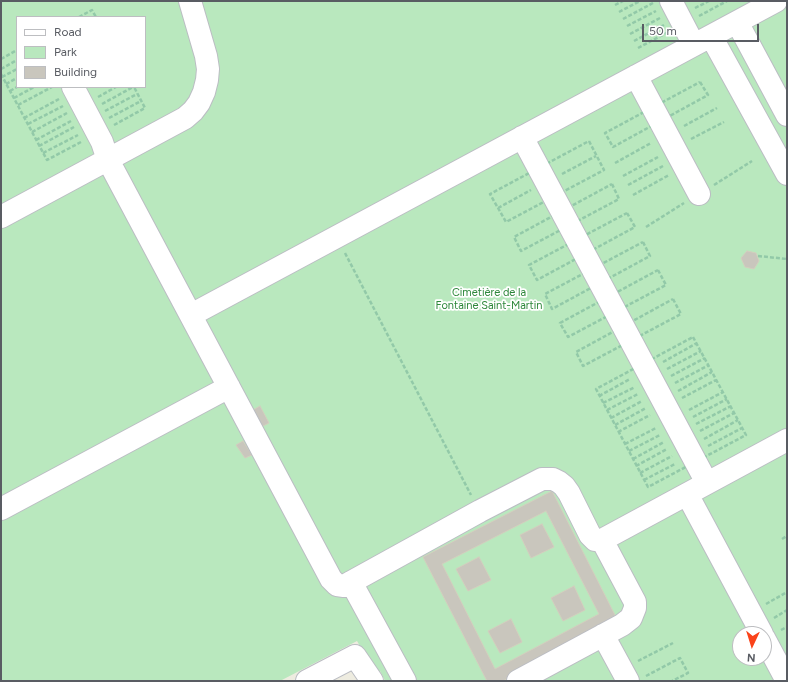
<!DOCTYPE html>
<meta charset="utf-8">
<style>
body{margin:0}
#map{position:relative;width:788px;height:682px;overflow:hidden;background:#eeece0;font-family:Figtree,sans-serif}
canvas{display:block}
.frame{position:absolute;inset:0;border:2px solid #595c63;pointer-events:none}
.legend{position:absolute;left:16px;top:16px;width:130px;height:72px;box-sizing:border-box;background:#fff;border:1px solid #bdbec1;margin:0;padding:5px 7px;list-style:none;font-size:12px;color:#595c63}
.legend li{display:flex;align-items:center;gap:8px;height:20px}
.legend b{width:20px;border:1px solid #bdbec1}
.north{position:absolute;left:732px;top:626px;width:40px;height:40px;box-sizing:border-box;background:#fff;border:1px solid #bdbec1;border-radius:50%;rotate:184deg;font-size:11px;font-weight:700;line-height:16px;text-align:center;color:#595c63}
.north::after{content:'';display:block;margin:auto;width:14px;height:18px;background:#fa431a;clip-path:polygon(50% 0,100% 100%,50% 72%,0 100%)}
.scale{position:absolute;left:642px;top:24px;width:117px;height:18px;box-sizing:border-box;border:2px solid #595c63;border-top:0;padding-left:5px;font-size:12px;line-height:14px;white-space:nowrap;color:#595c63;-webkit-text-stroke:3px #fff;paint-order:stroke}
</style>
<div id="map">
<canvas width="788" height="682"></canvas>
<div class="frame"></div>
<ul class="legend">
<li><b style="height:5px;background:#fff"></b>Road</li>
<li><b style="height:11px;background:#b9e8be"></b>Park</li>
<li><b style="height:11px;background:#c9c6bd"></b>Building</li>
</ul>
<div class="north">N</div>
<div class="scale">50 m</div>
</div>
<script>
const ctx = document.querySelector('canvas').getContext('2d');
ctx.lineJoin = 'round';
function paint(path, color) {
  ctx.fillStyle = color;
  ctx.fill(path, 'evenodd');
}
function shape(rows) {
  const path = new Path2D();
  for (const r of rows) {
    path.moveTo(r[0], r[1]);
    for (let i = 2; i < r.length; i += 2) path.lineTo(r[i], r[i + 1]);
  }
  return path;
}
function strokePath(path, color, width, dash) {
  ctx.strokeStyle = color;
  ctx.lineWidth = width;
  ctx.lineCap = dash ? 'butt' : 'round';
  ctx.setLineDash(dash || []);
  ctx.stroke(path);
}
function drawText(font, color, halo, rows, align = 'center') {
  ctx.font = font + ' Figtree,sans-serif';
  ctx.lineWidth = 3.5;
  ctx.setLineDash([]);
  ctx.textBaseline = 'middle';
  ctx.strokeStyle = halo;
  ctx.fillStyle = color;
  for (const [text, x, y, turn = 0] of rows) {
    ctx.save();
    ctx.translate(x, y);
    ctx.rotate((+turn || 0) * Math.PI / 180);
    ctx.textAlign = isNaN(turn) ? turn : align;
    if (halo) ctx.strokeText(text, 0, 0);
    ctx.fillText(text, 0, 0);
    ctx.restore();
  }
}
const green = shape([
 [1,1,787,1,787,681,385,681,380,671,375,672,357,641,280,681,1,681],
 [17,17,145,17,145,87,17,87],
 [740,634,764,634,764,658,740,658]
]);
const building = shape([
 [747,251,756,253,759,261,754,269,745,267,741,258,747,251],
 [260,406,269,423,257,429,248,413,260,406],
 [243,441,252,455,245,458,236,445,243,441],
 [552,491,618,621,503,681,487,681,423,557,552,491],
 [546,511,599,614,495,669,442,564,546,511],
 [542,524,554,547,531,558,520,535,542,524],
 [479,557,491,580,468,591,456,569,479,557],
 [574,586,585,610,563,621,551,598,574,586],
 [511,619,522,642,500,653,488,631,511,619]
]);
const path = shape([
 [615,5,623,1],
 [695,8,709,1],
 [619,12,640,1],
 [699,16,727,1],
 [79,17,92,10,96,17],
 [623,19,653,3],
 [627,26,656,11],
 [630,34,660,18],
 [634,41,664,25],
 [638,48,668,32],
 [1,59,17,50],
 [1,69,17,60],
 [1,74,47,160,81,142],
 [2,77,17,69],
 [700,82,708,95,613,147,605,133,700,82],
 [6,84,17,78],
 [10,91,17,87],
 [98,97,116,87],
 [14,98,34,87],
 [102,104,133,87],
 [18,105,52,87],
 [105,111,137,94],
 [24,118,59,99],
 [109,118,141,101],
 [28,124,63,106],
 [114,125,145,108,134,87],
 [684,126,717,108],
 [32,132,67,113],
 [691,139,724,122],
 [36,140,71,121],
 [589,141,604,170,506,222,490,194,589,141],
 [39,146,74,127],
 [43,153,78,135],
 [615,163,651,143],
 [562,174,596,156],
 [623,176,658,157],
 [612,184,619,199,521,251,514,237,612,184],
 [628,185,663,166],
 [714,185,752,161],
 [633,195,669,175],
 [498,208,531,190],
 [627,213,635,227,537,280,529,265,627,213],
 [646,227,684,203],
 [643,242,650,256,552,309,545,294,643,242],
 [345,253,471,495],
 [758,256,787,259],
 [658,270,666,285,568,337,560,323,658,270],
 [673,299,681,314,583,366,576,352,673,299],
 [693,337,746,435,648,487,596,389,693,337],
 [663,362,697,343],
 [667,369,701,351],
 [671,376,705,358],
 [675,383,709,365],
 [678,391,712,372],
 [599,396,630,379],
 [682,398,716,380],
 [603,403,635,387],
 [607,410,638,394],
 [689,410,723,392],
 [693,417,727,399],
 [611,418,642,401],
 [696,424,731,406],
 [615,425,646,408],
 [700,431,734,413],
 [618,432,650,415],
 [704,439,738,420],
 [625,444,656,428],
 [708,446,742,428],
 [629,451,660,435],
 [633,459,664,442],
 [636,466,667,449],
 [640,473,672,456],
 [644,480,675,464],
 [782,539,787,536],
 [766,604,787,592],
 [774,618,787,610],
 [781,630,787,627],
 [638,661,673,643],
 [646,676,680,658,688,673,672,681]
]);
const minor = shape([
 [671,1,694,45],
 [737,22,787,115],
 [711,36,787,174],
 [636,76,699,194],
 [73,87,102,142,108,160,331,579,337,585,344,586,480,511,542,479,553,479,559,482,564,486,569,493,590,535,595,540,602,540,787,440],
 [522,137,707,483],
 [1,217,185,118,193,111,199,103,204,92,207,80,208,69,206,56,190,1],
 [191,315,776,1],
 [687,494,762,634],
 [1,509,229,387],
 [351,582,405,681],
 [603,635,628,681],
 [764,638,787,681],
 [307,681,355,656,372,681],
 [518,681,622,625,631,618,635,608,635,602,602,540]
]);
const parkNames = [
 ["Cimetière de la",489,293],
 ["Fontaine Saint-Martin",489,306]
];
paint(green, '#b9e8be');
paint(building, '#c9c6bd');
strokePath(building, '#d3cfbe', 1);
strokePath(minor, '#bbbdc3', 24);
strokePath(path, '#92c9a8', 2.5, [4, 2]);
strokePath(minor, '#fff', 22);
drawText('11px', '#2d873a', '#fff', parkNames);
</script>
